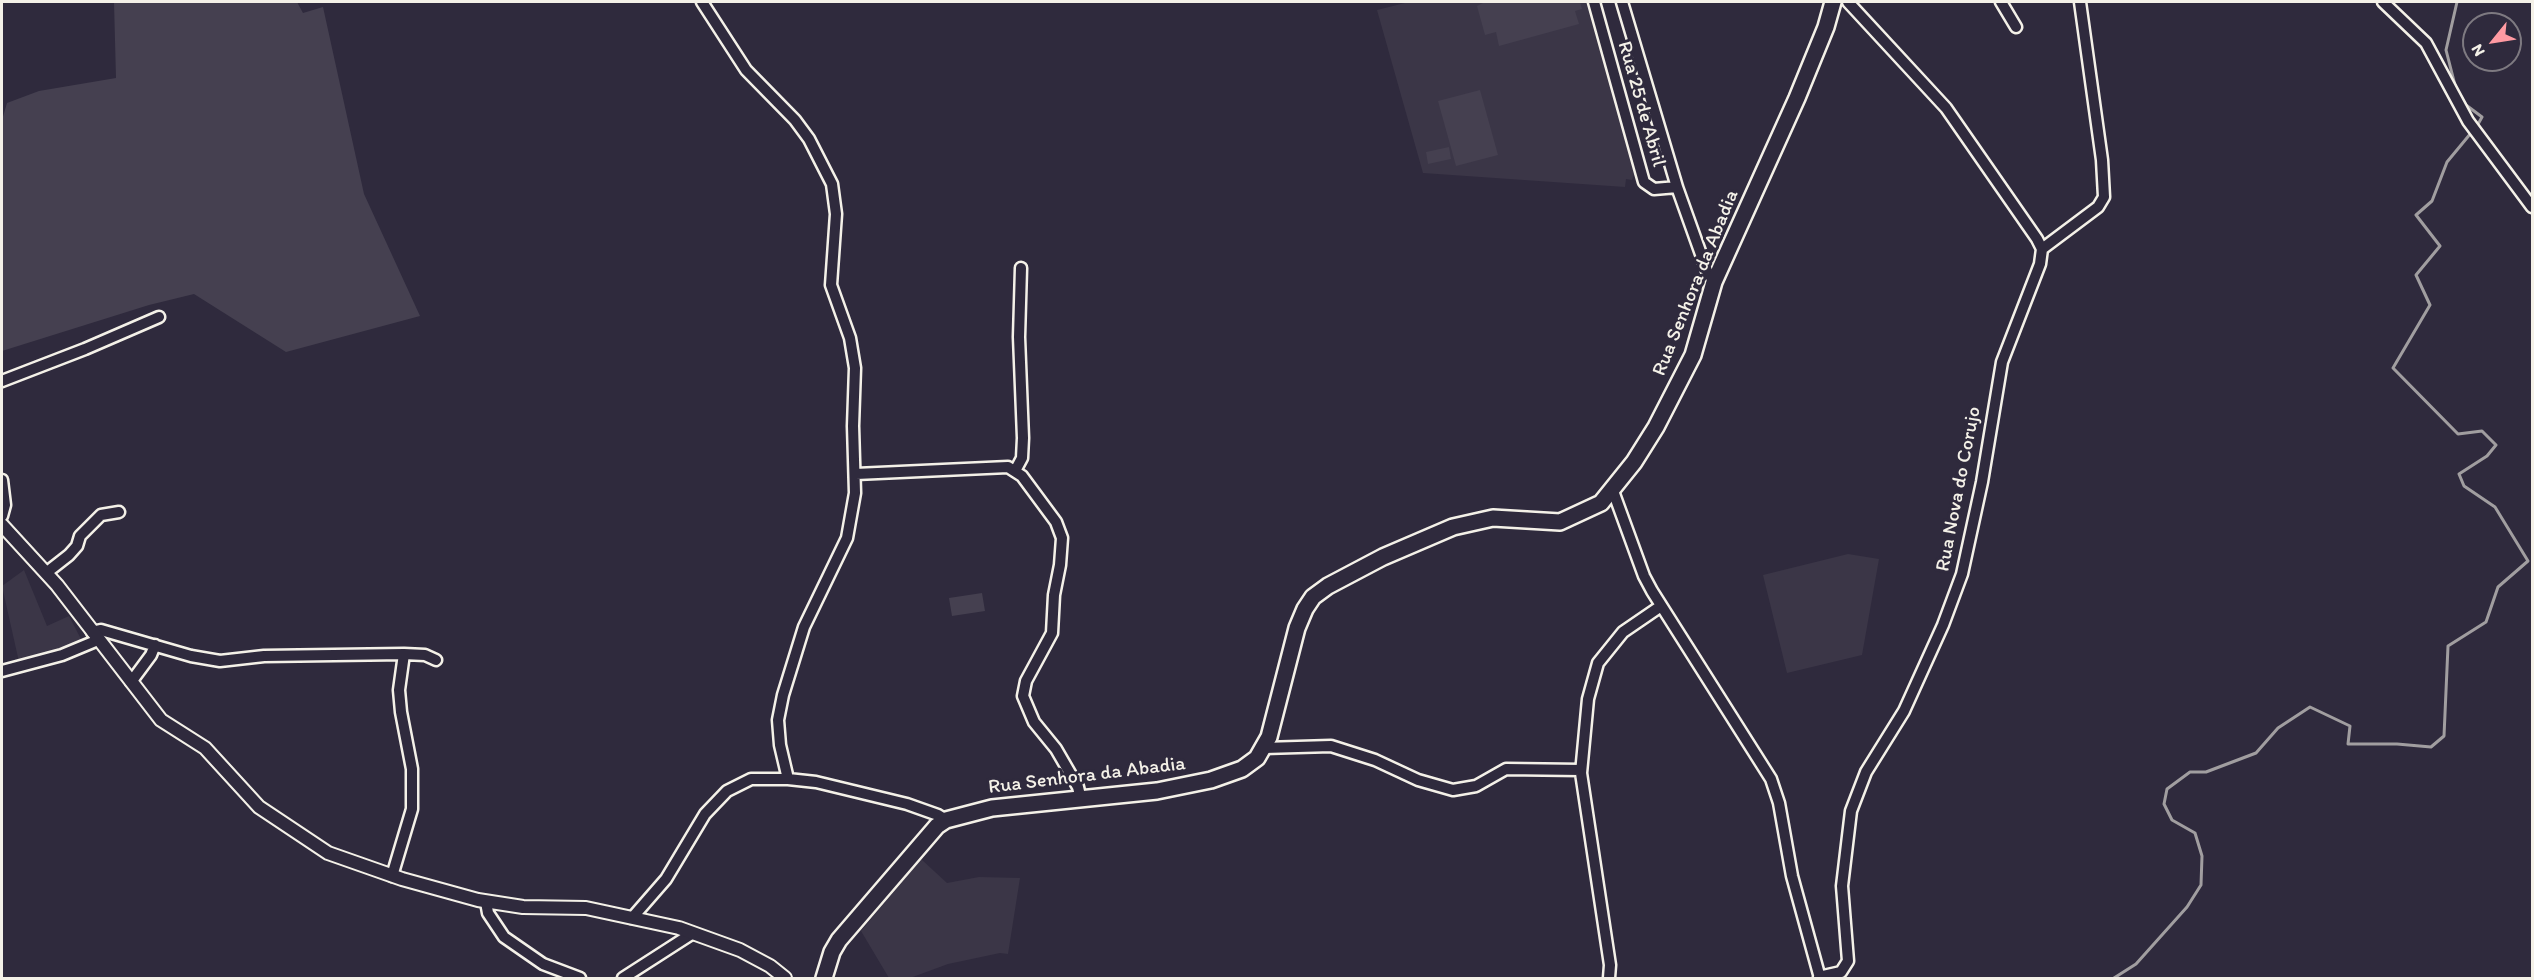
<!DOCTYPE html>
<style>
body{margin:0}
#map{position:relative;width:2534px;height:980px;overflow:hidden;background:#2f2a3d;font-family:Itim,sans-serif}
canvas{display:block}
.frame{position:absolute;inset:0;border:3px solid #f4f1e8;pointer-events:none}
.north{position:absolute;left:2462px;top:12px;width:60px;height:60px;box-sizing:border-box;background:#2f2a3d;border:2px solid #7e7a81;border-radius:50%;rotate:240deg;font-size:16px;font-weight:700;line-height:24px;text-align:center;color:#f4f1e8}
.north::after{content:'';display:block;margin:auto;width:21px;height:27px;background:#ff9aa2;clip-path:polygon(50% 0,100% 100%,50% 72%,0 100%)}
</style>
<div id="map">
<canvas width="2534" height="980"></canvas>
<div class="frame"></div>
<div class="north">N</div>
</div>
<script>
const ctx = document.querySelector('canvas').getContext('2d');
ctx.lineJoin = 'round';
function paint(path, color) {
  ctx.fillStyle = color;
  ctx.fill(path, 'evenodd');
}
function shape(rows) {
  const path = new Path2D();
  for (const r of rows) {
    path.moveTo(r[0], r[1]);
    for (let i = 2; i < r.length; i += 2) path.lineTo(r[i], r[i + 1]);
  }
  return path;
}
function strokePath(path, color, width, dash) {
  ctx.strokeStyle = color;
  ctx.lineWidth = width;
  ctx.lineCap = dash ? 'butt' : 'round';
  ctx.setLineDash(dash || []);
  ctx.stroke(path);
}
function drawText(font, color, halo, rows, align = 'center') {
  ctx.font = font + ' Itim,sans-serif';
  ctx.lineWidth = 6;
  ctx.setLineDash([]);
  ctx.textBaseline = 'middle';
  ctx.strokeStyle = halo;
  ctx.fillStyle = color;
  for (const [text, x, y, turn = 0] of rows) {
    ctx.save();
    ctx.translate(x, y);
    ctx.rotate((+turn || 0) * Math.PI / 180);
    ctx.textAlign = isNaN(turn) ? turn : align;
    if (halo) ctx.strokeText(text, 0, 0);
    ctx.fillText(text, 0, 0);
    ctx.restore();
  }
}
const built = shape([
 [1409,2,1586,2,1634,174,1632,180,1626,179,1625,187,1423,173,1377,10],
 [1848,554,1879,559,1862,655,1787,673,1763,575],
 [24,570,47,626,69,616,82,641,60,653,19,662,2,586],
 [921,859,947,883,979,877,1020,878,1008,954,1000,953,948,964,910,978,889,978,861,931]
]);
const green = shape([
 [114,2,297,2,303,13,323,7,364,194,420,316,286,352,194,294,149,305,2,351,2,120,7,103,39,91,116,78],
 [1485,2,1580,2,1582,9,1575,11,1579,24,1499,46,1496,32,1485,35,1477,6],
 [1480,90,1498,155,1456,166,1438,101],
 [1449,147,1451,159,1428,164,1426,152],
 [982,593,985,611,952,616,949,598]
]);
const stream = shape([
 [2456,89,2446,50,2457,2],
 [2459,94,2466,105,2482,117,2477,126],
 [2114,978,2136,964,2187,907,2201,885,2202,856,2195,833,2172,820,2164,804,2167,789,2190,772,2206,772,2256,753,2278,728,2310,707,2350,726,2348,744,2397,744,2431,747,2444,736,2448,646,2486,622,2498,587,2528,561,2495,507,2464,486,2459,474,2487,456,2496,445,2482,431,2458,434,2393,368,2430,305,2416,275,2440,246,2416,215,2432,201,2447,162,2471,133]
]);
const minor = shape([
 [702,2,746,70,795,120,809,139,832,184,836,214,831,285,850,338,855,368,853,426,855,493,847,538,804,627,783,695,778,720,780,745,788,779],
 [1594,2,1644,182,1654,189,1677,187],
 [1622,2,1677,187,1707,271,1714,282],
 [1848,2,1946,108,2037,239,2042,249],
 [2001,2,2016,27],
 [2383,2,2426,43,2468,121,2532,207],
 [2,381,85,349,159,317],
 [1015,471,1022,458,1023,438,1019,337,1021,268],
 [856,474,1008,467,1022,476,1056,522,1062,538,1060,565,1054,595,1052,633,1026,681,1023,696,1034,722,1056,749,1078,787,1081,800],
 [2,480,5,505,2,516],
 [1613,491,1644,576,1652,591,1771,779,1779,803,1792,876,1820,978],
 [46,573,69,555,77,546,80,536,101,515,119,512],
 [92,632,101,630,191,656,220,661,264,656,404,654,399,690,401,712,412,769,412,809,392,876],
 [404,654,425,655,436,660],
 [2,671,62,655,98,640],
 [131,682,151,655,155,645],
 [1264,748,1331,746,1375,760,1418,780,1453,790,1476,786,1506,769,1581,770],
 [486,902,488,913,504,937,543,964,580,978],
 [632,918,666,879,705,814,727,791,751,779,788,779,816,782,907,804,938,815,946,820],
 [1819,977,1841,972,1848,961,1842,886,1851,811,1866,772,1904,711,1943,625,1962,574,1982,482,2002,362,2040,264,2042,249,2098,207,2104,197,2102,160,2080,2],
 [623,978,693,933],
 [1609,978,1610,965,1581,773,1588,699,1598,663,1623,632,1661,606]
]);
const tertiary = shape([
 [2,525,57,585,161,720,205,748,259,807,328,853,402,879,478,900,523,907,586,908,679,928,740,950,770,966,785,978]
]);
const secondary = shape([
 [824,978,832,952,839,940,937,826,946,820,992,808,1157,791,1211,780,1242,769,1257,758,1269,737,1297,628,1305,609,1313,597,1328,586,1383,557,1453,527,1493,518,1560,522,1601,503,1634,462,1656,427,1693,355,1714,282,1797,98,1826,27,1833,2]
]);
const streetNames = [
 ["Rua 25 de Abril",1641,104,74],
 ["Rua Senhora da Abadia",1696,283,-68],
 ["Rua Nova do Corujo",1959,489,-79],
 ["Rua Senhora da Abadia",1087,776,-7]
];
paint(built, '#3b3647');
paint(green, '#454050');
strokePath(stream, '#a19ea0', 3);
strokePath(minor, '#f4f1e8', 15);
strokePath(tertiary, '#f4f1e8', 16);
strokePath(secondary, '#f4f1e8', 20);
strokePath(minor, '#2f2a3d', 10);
strokePath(tertiary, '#2f2a3d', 12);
strokePath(secondary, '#2f2a3d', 15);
drawText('20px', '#f4f1e8', '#2f2a3d', streetNames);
</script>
